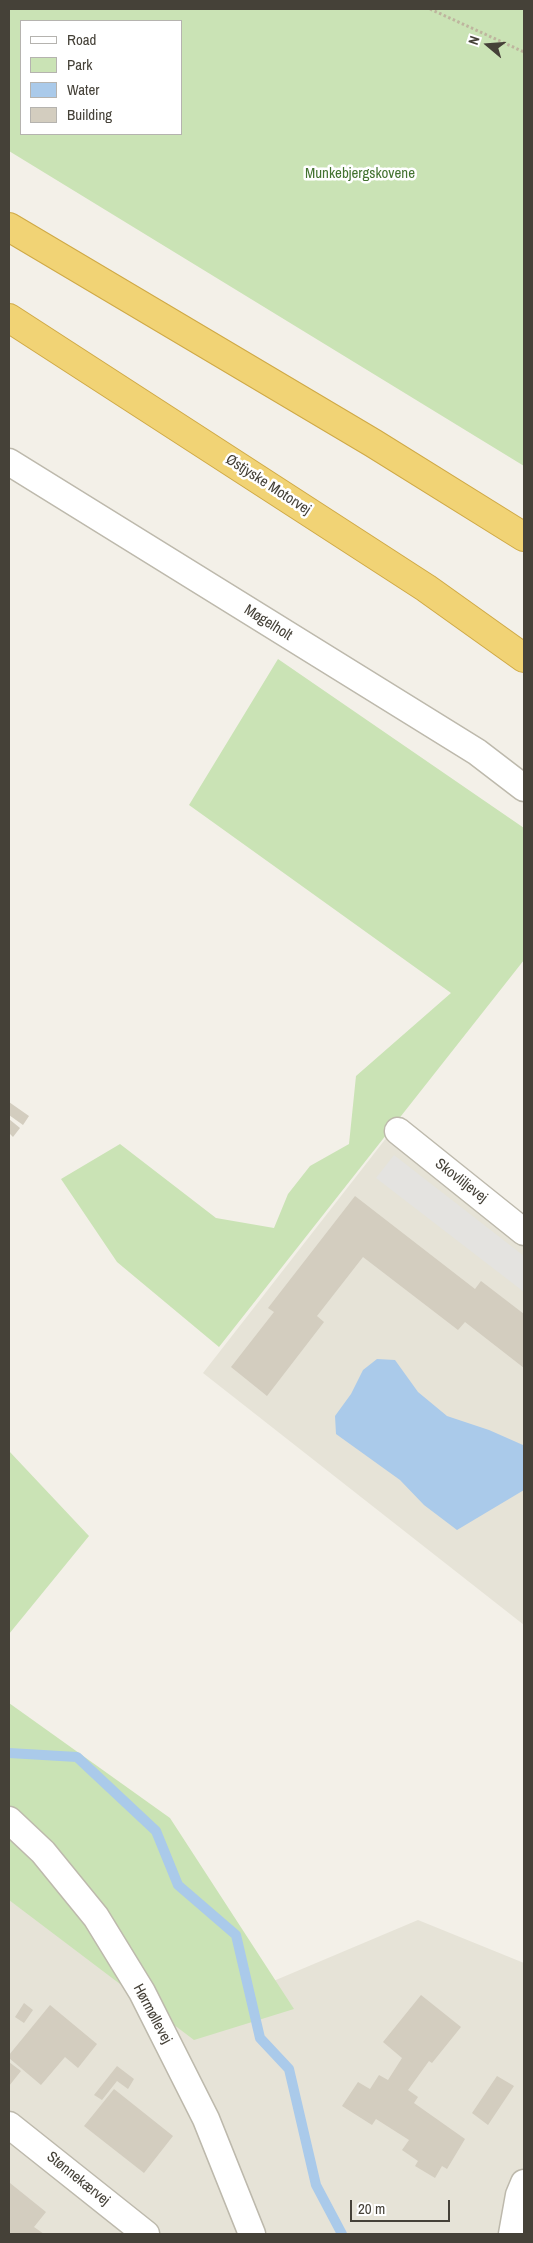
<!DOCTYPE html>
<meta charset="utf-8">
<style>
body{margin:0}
#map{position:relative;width:533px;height:2243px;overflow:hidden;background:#f3f0e8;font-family:"Archivo Narrow",sans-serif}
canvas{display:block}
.frame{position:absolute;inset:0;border:10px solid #454138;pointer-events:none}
.legend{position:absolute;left:20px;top:20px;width:162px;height:115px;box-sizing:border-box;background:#fff;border:1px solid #b5b3af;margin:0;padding:6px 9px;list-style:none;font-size:15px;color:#454138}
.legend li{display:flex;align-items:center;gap:10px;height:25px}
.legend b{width:25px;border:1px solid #b5b3af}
.north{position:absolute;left:463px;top:20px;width:50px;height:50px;-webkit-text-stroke:4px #fff;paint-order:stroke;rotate:288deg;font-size:14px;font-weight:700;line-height:20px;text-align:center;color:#454138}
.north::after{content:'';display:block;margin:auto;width:18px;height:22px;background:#454138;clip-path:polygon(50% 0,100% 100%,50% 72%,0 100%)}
.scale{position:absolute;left:350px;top:2200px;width:100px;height:22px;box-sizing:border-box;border:2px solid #454138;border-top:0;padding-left:6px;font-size:15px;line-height:18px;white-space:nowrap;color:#454138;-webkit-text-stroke:4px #fff;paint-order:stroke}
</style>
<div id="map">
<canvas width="533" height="2243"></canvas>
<div class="frame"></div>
<ul class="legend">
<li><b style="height:6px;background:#fff"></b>Road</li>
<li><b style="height:14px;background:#cae3b5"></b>Park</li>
<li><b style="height:14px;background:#aacaea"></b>Water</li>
<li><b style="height:14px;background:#d3cdbf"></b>Building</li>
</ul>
<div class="north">N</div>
<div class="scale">20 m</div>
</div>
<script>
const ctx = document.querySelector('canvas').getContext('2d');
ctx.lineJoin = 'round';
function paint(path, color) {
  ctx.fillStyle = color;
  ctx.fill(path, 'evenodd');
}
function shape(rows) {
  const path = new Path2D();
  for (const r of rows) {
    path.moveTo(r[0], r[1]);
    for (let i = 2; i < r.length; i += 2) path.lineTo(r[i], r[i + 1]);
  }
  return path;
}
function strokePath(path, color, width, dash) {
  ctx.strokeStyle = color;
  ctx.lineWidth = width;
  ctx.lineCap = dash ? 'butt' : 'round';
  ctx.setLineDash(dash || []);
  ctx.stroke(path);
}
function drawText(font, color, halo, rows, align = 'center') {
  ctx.font = font + ' "Archivo Narrow",sans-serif';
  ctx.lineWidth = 5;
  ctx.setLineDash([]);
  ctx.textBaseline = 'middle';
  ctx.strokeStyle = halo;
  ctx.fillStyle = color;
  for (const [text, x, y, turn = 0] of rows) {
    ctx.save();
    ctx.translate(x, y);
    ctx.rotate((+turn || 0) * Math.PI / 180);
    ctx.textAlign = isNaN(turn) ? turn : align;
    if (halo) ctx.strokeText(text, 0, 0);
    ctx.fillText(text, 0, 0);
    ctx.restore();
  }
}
const residential = shape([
 [387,1137,524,1245,524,1625,203,1373],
 [9,1899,174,2023,418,1920,524,1963,524,2234,9,2234]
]);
const green = shape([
 [9,9,524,9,524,466,9,151],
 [21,21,181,21,181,134,21,134],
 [278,659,524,828,524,960,219,1347,117,1262,61,1179,120,1144,216,1218,274,1228,288,1194,310,1166,349,1144,356,1076,451,993,189,805],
 [9,1451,89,1536,9,1634],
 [9,1703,170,1818,294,2009,194,2040,9,1900]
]);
const parking = shape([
 [394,1155,524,1256,524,1292,376,1178]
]);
const water = shape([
 [377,1359,395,1360,418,1392,447,1416,489,1430,523,1445,524,1490,457,1530,424,1505,400,1480,336,1434,335,1416,351,1394,363,1370]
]);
const stream = shape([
 [9,1753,77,1757,156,1831,178,1885,236,1935,260,2038,289,2069,316,2185,342,2234]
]);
const building = shape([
 [9,1102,29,1116,23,1125,9,1115],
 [9,1119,20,1128,13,1137,9,1133],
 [355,1196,475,1289,481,1281,524,1314,524,1368,465,1322,458,1330,363,1257,317,1316,324,1322,267,1396,231,1367,274,1312,268,1308],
 [421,1995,461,2027,432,2063,429,2061,408,2090,418,2097,414,2103,465,2139,447,2169,442,2166,435,2178,415,2166,418,2161,402,2150,409,2140,376,2119,372,2125,342,2106,358,2082,370,2089,379,2075,388,2080,402,2058,383,2042],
 [24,2003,33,2010,24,2023,15,2017],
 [50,2005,97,2044,78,2068,65,2057,41,2085,9,2058,9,2055],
 [9,2062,21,2071,9,2086],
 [117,2066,134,2079,128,2089,117,2081,102,2100,94,2095],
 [497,2076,514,2086,488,2125,472,2113],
 [114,2089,173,2136,144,2173,84,2126],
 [10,2183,46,2212,34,2227,44,2234,9,2234]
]);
const path = shape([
 [430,9,524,52]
]);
const street = shape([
 [9,462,477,752,524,788],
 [398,1131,524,1232],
 [9,1820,43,1852,96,1917,142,1992,206,2119,252,2234],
 [9,2125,146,2234],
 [512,2234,519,2195,524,2183]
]);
const highway = shape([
 [9,227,373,443,524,537],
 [9,318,426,588,524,658]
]);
const parkNames = [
 ["Munkebjergskovene",360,174]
];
const streetNames = [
 ["Østjyske Motorvej",268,485,33],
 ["Møgelholt",268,623,32],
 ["Skovliljevej",461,1181,38],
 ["Hørmøllevej",152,2014,62],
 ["Stønnekærvej",78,2179,39]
];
paint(residential, '#e6e3d7');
paint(green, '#cae3b5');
paint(parking, '#e4e3e0');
paint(water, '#aacaea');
strokePath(stream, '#aacaea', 10);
paint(building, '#d3cdbf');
strokePath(street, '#bdb9ac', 29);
strokePath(highway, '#cfa946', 30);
strokePath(path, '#beb59e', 3, [2.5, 2.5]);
strokePath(street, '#fff', 26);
strokePath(highway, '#f1d375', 28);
drawText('15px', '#437230', '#fff', parkNames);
drawText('15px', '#454138', '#fff', streetNames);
</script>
